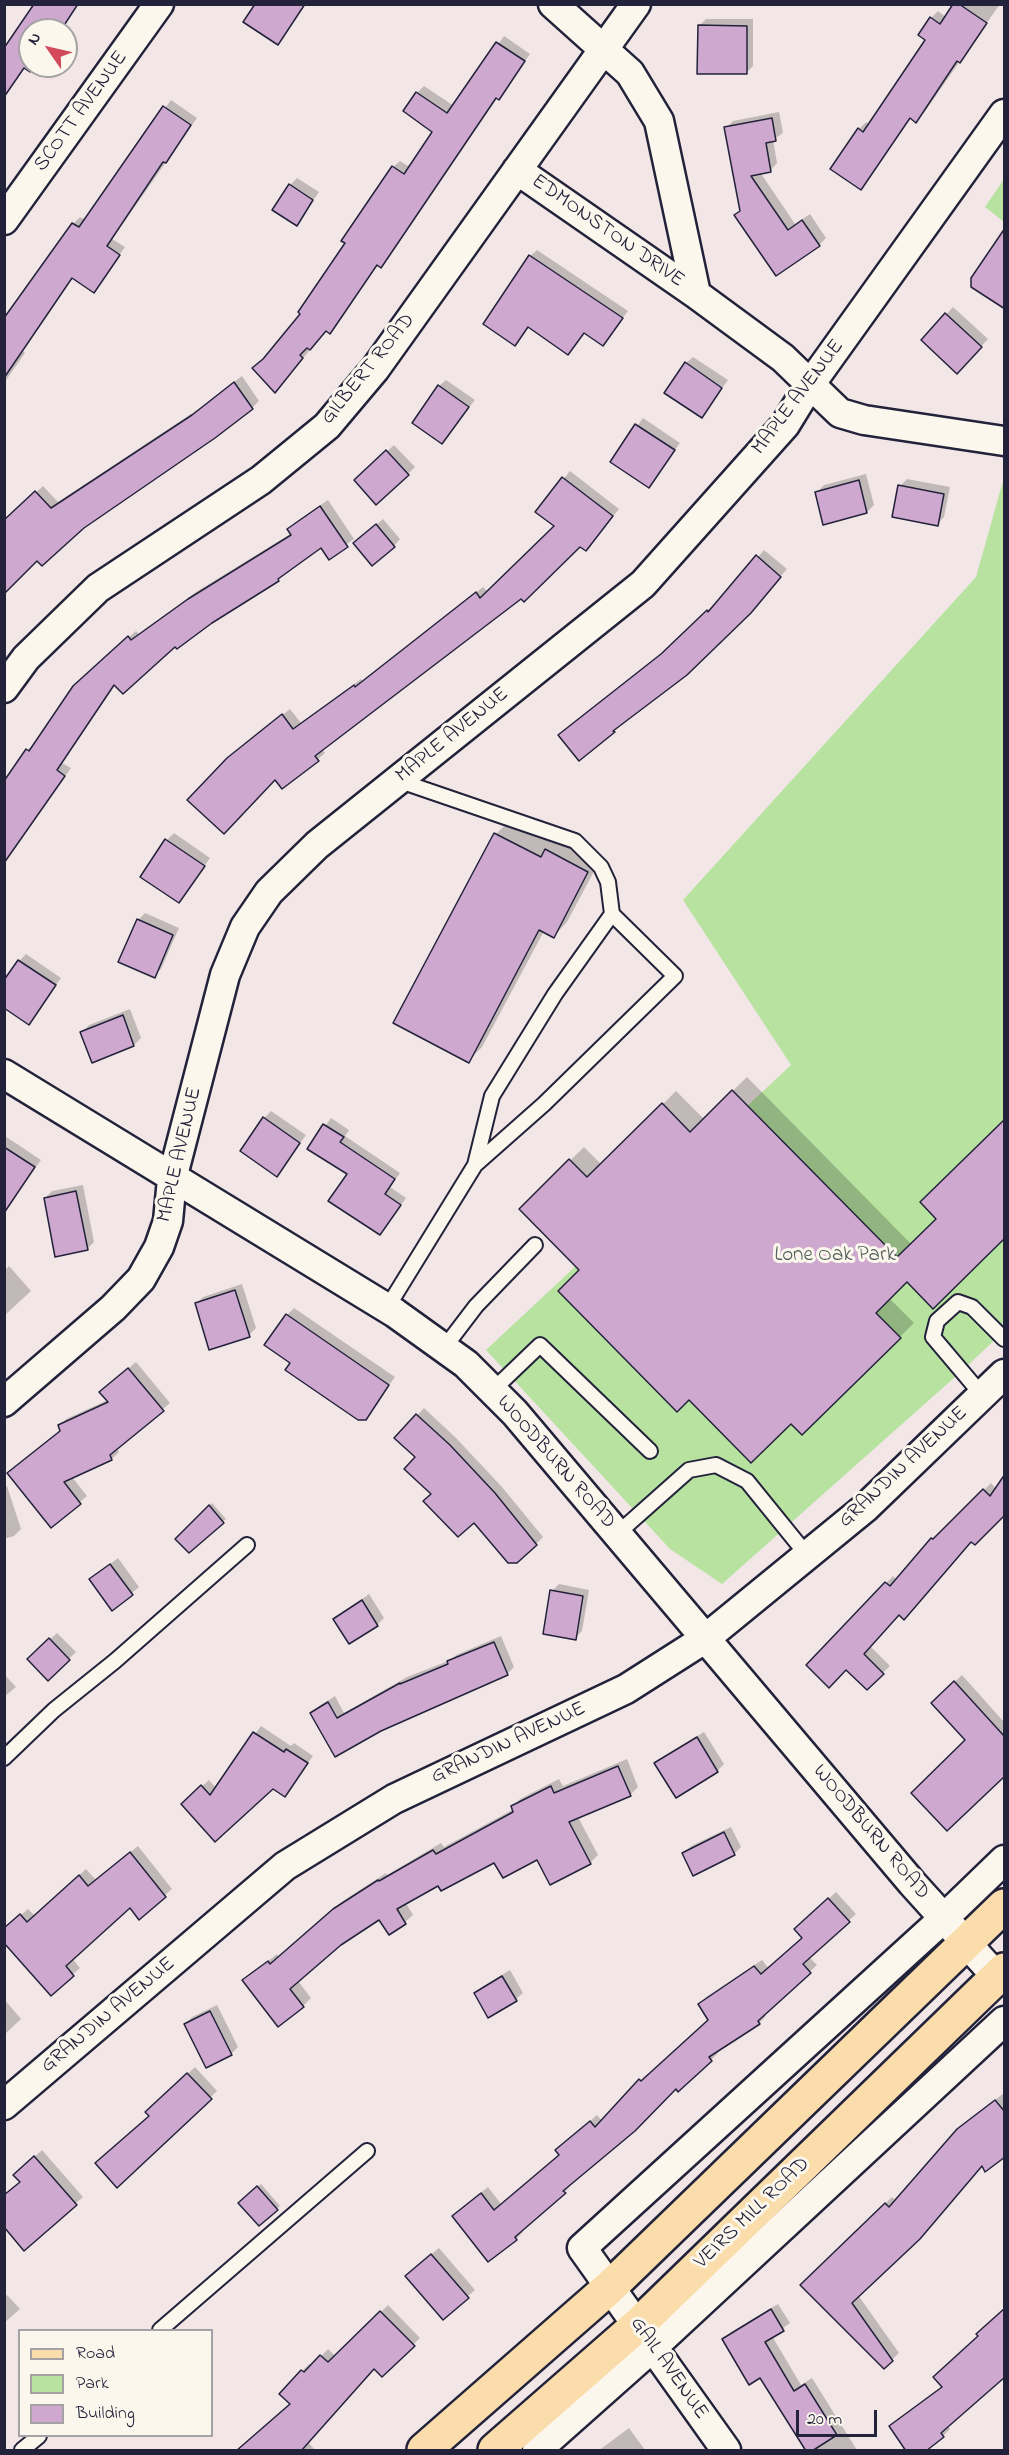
<!DOCTYPE html>
<style>
body{margin:0}
#map{position:relative;width:1009px;height:2455px;overflow:hidden;background:#f2e7e6;font-family:"Indie Flower",sans-serif}
canvas{display:block}
.frame{position:absolute;inset:0;border:6px solid #22223b;pointer-events:none}
.legend{position:absolute;left:18px;top:2329px;width:195px;height:108px;box-sizing:border-box;background:#fbf7ec;border:2px solid #a4a2a5;margin:0;padding:8px 10px;list-style:none;font-size:18px;color:#22223b}
.legend li{display:flex;align-items:center;gap:12px;height:30px}
.legend b{width:30px;border:2px solid #a4a2a5}
.north{position:absolute;left:18px;top:18px;width:60px;height:60px;box-sizing:border-box;background:#fbf7ec;border:2px solid #a4a2a5;border-radius:50%;rotate:304deg;font-size:16px;font-weight:700;line-height:24px;text-align:center;color:#22223b}
.north::after{content:'';display:block;margin:auto;width:21px;height:27px;background:#d1495b;clip-path:polygon(50% 0,100% 100%,50% 72%,0 100%)}
.scale{position:absolute;left:796px;top:2410px;width:81px;height:27px;box-sizing:border-box;border:3px solid #22223b;border-top:0;padding-left:8px;font-size:18px;line-height:21px;white-space:nowrap;color:#22223b;-webkit-text-stroke:4px #fbf7ec;paint-order:stroke}
</style>
<div id="map">
<canvas width="1009" height="2455"></canvas>
<div class="frame"></div>
<ul class="legend">
<li><b style="height:8px;background:#fbddab"></b>Road</li>
<li><b style="height:16px;background:#b7e2a0"></b>Park</li>
<li><b style="height:16px;background:#cfa8d0"></b>Building</li>
</ul>
<div class="north">N</div>
<div class="scale">20 m</div>
</div>
<script>
const ctx = document.querySelector('canvas').getContext('2d');
ctx.lineJoin = 'round';
function paint(path, color) {
  ctx.fillStyle = color;
  ctx.fill(path, 'evenodd');
}
function shape(rows) {
  const path = new Path2D();
  for (const r of rows) {
    path.moveTo(r[0], r[1]);
    for (let i = 2; i < r.length; i += 2) path.lineTo(r[i], r[i + 1]);
  }
  return path;
}
function strokePath(path, color, width, dash) {
  ctx.strokeStyle = color;
  ctx.lineWidth = width;
  ctx.lineCap = dash ? 'butt' : 'round';
  ctx.setLineDash(dash || []);
  ctx.stroke(path);
}
function drawText(font, color, halo, rows, align = 'center') {
  ctx.font = font + ' "Indie Flower",sans-serif';
  ctx.lineWidth = 6;
  ctx.setLineDash([]);
  ctx.textBaseline = 'middle';
  ctx.strokeStyle = halo;
  ctx.fillStyle = color;
  for (const [text, x, y, turn = 0] of rows) {
    ctx.save();
    ctx.translate(x, y);
    ctx.rotate((+turn || 0) * Math.PI / 180);
    ctx.textAlign = isNaN(turn) ? turn : align;
    if (halo) ctx.strokeText(text, 0, 0);
    ctx.fillText(text, 0, 0);
    ctx.restore();
  }
}
const green = shape([
 [1004,179,1004,222,985,207],
 [1003,481,1004,481,1004,1331,964,1369,722,1584,670,1549,486,1350,791,1065,683,900,976,577]
]);
const shadow = shape([
 [36,4,60,30,30,30,30,66,34,66,25,67,4,98,4,51],
 [257,4,306,4,277,43],
 [955,4,1000,4,923,114,916,121,911,117,861,188,859,129,866,122,870,125,927,40,931,18,938,11,946,17],
 [706,19,753,19,753,66,746,73,699,26],
 [504,36,530,54,505,91,498,97,388,259,381,266,378,264,337,325,330,332,327,330,281,384,254,368,268,355,302,313,393,167,400,161,410,167,435,131,417,93,424,86,454,106],
 [171,100,197,118,112,239,125,247,94,291,73,277,23,351,25,353,4,383,4,321,73,224,80,217,86,220],
 [779,112,783,133,773,140,777,163,771,170,760,172,795,224,810,214,826,238,819,245,741,210,726,128,733,121],
 [297,178,319,192,297,224,290,185],
 [537,250,628,311,603,344,585,332,568,353,529,326,515,344,530,256],
 [953,307,988,339,964,365,923,340],
 [693,357,728,380,702,416,686,363],
 [242,376,259,401,252,408,83,527,10,516,43,486,58,502,200,408],
 [446,380,475,400,442,442,439,386],
 [643,418,680,443,649,486,612,461],
 [394,445,415,467,408,474,363,474],
 [570,471,619,509,586,549,580,545,521,597,322,749,325,753,318,759,275,778,236,751,290,709,301,723,361,679,363,681,483,587,488,592,556,526,537,512],
 [866,474,874,505,867,512,817,492,824,485],
 [907,479,950,487,944,517,937,524,900,486],
 [328,500,354,539,329,557,322,546,278,580,116,684,62,763,71,768,4,864,4,783,27,750,35,744,82,679,136,631,139,634,196,592,292,533,289,529,296,522],
 [383,519,400,539,394,546,362,537],
 [764,550,787,569,757,604,579,759,670,647,714,604,716,606],
 [510,820,553,843,560,836,601,858,567,922,554,936,544,931,482,1047,468,1061,395,1023,496,834],
 [174,833,210,858,179,902,167,840],
 [145,913,179,928,161,969,154,976,138,920],
 [26,954,61,978,29,1023,19,961],
 [130,1009,141,1038,134,1045,82,1032,89,1025],
 [747,1077,912,1245,907,1280,889,1298,914,1323,802,1433,791,1422,581,1270,521,1209,584,1147,602,1165,676,1091,704,1119],
 [271,1111,306,1135,277,1175,264,1118],
 [331,1118,349,1130,345,1136,400,1173,390,1187,406,1198,380,1234,349,1173,310,1148],
 [5,1136,41,1160,16,1194,4,1187],
 [83,1185,94,1242,87,1249,45,1198,52,1191],
 [9,1266,31,1291,4,1316,4,1271],
 [242,1284,256,1328,249,1335,196,1304,203,1297],
 [294,1308,395,1377,365,1418,292,1362,287,1315],
 [136,1362,170,1403,117,1448,119,1452,112,1459,72,1477,87,1496,51,1526,16,1467,61,1430,59,1426,66,1419,108,1400,108,1385],
 [424,1408,456,1438,502,1487,543,1537,536,1544,474,1520,433,1493,417,1457,396,1438],
 [991,1483,996,1489,972,1540,870,1646,890,1666,867,1688,846,1668,808,1665,893,1576,897,1580,932,1539,939,1532,941,1533],
 [7,1486,21,1529,14,1536,4,1539,4,1487],
 [212,1503,226,1519,189,1551,177,1539],
 [118,1558,139,1587,113,1609,91,1579],
 [559,1584,589,1590,582,1631,575,1638,552,1591],
 [369,1594,384,1618,377,1625,335,1619],
 [57,1633,76,1652,48,1679,29,1659],
 [501,1636,514,1667,507,1674,381,1730,312,1713,319,1706,335,1696,344,1713,407,1677,451,1660,456,1655],
 [4,1674,16,1687,4,1697],
 [962,1675,1004,1722,1004,1774,967,1740,933,1703],
 [261,1726,291,1746,294,1743,313,1756,284,1795,273,1787,215,1840,190,1797,209,1780,216,1788],
 [704,1732,724,1764,717,1771,656,1764,663,1757],
 [627,1759,638,1787,630,1795,578,1817,598,1855,590,1863,538,1858,495,1861,438,1884,406,1903,413,1915,405,1922,390,1933,380,1918,340,1944,298,1981,311,1998,303,2006,244,1980,277,1954,279,1957,343,1901,386,1873,387,1875,441,1843,444,1847,514,1809,513,1807,520,1799,559,1779,563,1786],
 [731,1827,741,1847,734,1854,684,1853,691,1846],
 [138,1846,172,1889,139,1918,130,1906,72,1958,80,1968,51,1994,4,1930,28,1909,35,1916,86,1869,96,1880],
 [836,1892,856,1914,809,1957,817,1965,764,2014,766,2016,759,2023,716,2050,718,2053,711,2060,678,2089,676,2087,570,2183,571,2185,565,2192,521,2229,523,2232,516,2239,461,2209,488,2187,501,2204,560,2154,557,2150,597,2115,602,2121,647,2074,649,2075,710,2020,699,2004,706,1997,762,1960,769,1969,803,1937,803,1922],
 [510,1970,523,1993,516,1999,475,1993,482,1987],
 [4,1999,21,2019,4,2035],
 [217,2005,238,2047,231,2054,185,2024,192,2017],
 [195,2067,217,2091,117,2186,151,2116,147,2112],
 [1004,2093,1004,2155,982,2165,858,2295,899,2353,892,2360,802,2285,892,2197,896,2201,966,2122],
 [42,2150,83,2197,24,2249,22,2168],
 [261,2184,280,2206,259,2224,240,2203],
 [439,2248,475,2290,443,2318,414,2269],
 [7,2295,20,2309,4,2323,4,2297],
 [778,2304,790,2323,772,2336,801,2385,812,2378,857,2450,808,2450,760,2376,724,2339,731,2332],
 [388,2305,420,2338,382,2375,375,2368,308,2442,315,2450,250,2450,292,2403,302,2371,309,2364,312,2366,328,2349,336,2357],
 [1004,2311,947,2425,950,2429,943,2436,891,2426,944,2386,935,2377],
 [629,2428,645,2450,599,2450,602,2448]
]);
const building = shape([
 [34,4,78,4,61,30,30,30,30,66,34,66,30,72,24,68,4,97,4,48,34,4],
 [255,4,305,4,278,45,243,22,255,4],
 [953,4,959,4,987,23,960,63,957,61,916,123,910,118,861,190,830,169,858,128,863,132,925,40,918,35,930,17,940,24,953,4],
 [698,25,747,26,747,74,697,74,698,25],
 [496,42,525,61,499,100,496,98,381,268,377,265,330,334,326,331,310,350,307,348,300,355,303,358,275,393,252,368,263,359,300,314,298,312,345,243,341,241,392,166,404,174,432,132,403,111,416,92,447,113,496,42],
 [163,106,191,125,166,163,163,162,107,246,120,255,94,293,72,278,4,378,4,318,72,223,79,227,163,106],
 [772,118,776,141,766,143,771,172,751,176,788,230,802,220,820,246,776,276,734,215,740,211,724,127,772,118],
 [289,184,313,200,297,226,272,210,289,184],
 [1005,228,1005,309,971,287,971,278,1005,228],
 [529,255,623,318,603,346,584,333,568,355,528,327,515,346,483,324,529,255],
 [945,313,982,347,957,374,921,340,945,313],
 [685,362,722,388,702,418,664,393,685,362],
 [234,382,253,409,215,438,84,528,42,566,37,561,4,594,4,520,35,491,51,508,192,415,234,382],
 [438,385,469,407,442,444,412,423,438,385],
 [635,424,675,450,649,488,610,462,635,424],
 [386,450,409,475,376,505,354,480,386,450],
 [562,477,613,516,586,551,580,547,524,602,521,599,315,756,319,761,282,789,275,780,224,834,187,800,227,758,282,714,293,729,354,685,355,687,476,592,480,598,554,526,535,512,562,477],
 [859,480,867,513,823,525,815,492,859,480],
 [898,485,944,494,938,526,892,517,898,485],
 [320,506,348,547,329,560,321,548,278,579,279,581,212,623,177,649,175,647,123,694,114,685,57,770,65,776,4,863,4,781,26,749,29,751,73,686,128,636,131,640,188,599,291,535,287,529,320,506],
 [376,524,395,547,372,566,353,543,376,524],
 [756,555,781,577,751,613,687,675,613,731,615,732,579,761,558,735,661,654,707,610,708,612,756,555],
 [494,833,541,857,545,849,588,872,554,938,539,930,469,1063,393,1023,494,833],
 [165,839,205,866,179,903,140,877,165,839],
 [137,919,173,935,155,978,118,962,137,919],
 [18,960,56,985,29,1025,4,1008,4,980,18,960],
 [123,1015,134,1046,92,1063,80,1032,123,1015],
 [732,1090,897,1257,936,1219,920,1202,1005,1119,1005,1238,933,1309,907,1282,876,1313,901,1338,802,1435,791,1424,751,1463,689,1400,677,1412,558,1291,579,1270,519,1209,569,1159,587,1177,662,1103,690,1132,732,1090],
 [263,1117,300,1143,277,1177,240,1151,263,1117],
 [323,1124,344,1137,340,1142,395,1179,385,1194,401,1205,380,1235,328,1201,347,1174,307,1149,323,1124],
 [4,1147,35,1167,4,1213,4,1147],
 [76,1191,88,1250,55,1257,44,1198,76,1191],
 [235,1290,250,1337,209,1350,195,1303,235,1290],
 [286,1314,389,1385,366,1420,358,1420,285,1370,290,1363,264,1345,286,1314],
 [128,1368,164,1411,110,1455,112,1460,64,1482,81,1504,51,1528,7,1473,60,1431,58,1425,108,1402,99,1392,128,1368],
 [416,1414,450,1445,495,1493,537,1545,517,1563,508,1563,474,1523,458,1537,423,1501,431,1494,404,1469,415,1457,394,1438,416,1414],
 [1005,1474,1005,1515,975,1545,971,1542,904,1620,899,1615,864,1654,884,1674,867,1690,846,1670,829,1688,806,1665,885,1582,890,1586,931,1538,933,1539,983,1489,990,1496,1005,1474],
 [209,1505,224,1523,189,1553,175,1539,209,1505],
 [110,1564,133,1595,112,1611,89,1579,110,1564],
 [550,1590,583,1596,576,1640,543,1634,550,1590],
 [362,1600,378,1626,349,1644,333,1619,362,1600],
 [49,1638,70,1660,48,1681,27,1659,49,1638],
 [494,1642,508,1675,381,1731,335,1757,310,1713,328,1702,337,1718,400,1683,400,1684,448,1664,447,1661,494,1642],
 [954,1681,1005,1737,1005,1776,947,1831,911,1793,965,1740,931,1703,954,1681],
 [253,1732,284,1752,286,1749,308,1763,285,1797,273,1789,215,1842,181,1804,201,1785,210,1795,253,1732],
 [697,1737,718,1772,676,1798,654,1763,697,1737],
 [618,1766,631,1796,569,1822,591,1864,550,1885,537,1860,503,1878,494,1863,441,1891,438,1886,397,1909,406,1924,389,1935,379,1920,341,1945,290,1989,304,2007,278,2027,242,1980,268,1961,270,1964,333,1909,378,1880,379,1881,433,1850,436,1854,513,1812,511,1806,551,1786,554,1793,618,1766],
 [724,1832,735,1855,693,1876,682,1853,724,1832],
 [130,1852,166,1897,139,1920,130,1908,66,1966,74,1976,51,1996,4,1943,4,1928,20,1914,27,1922,79,1875,88,1886,130,1852],
 [828,1898,850,1922,803,1964,811,1973,758,2021,760,2024,709,2057,712,2061,678,2092,676,2089,635,2131,563,2191,566,2193,515,2237,517,2240,488,2262,452,2216,481,2193,494,2210,559,2155,555,2150,590,2121,595,2127,639,2079,641,2081,708,2020,698,2004,754,1966,761,1974,802,1938,794,1929,828,1898],
 [502,1976,517,2001,488,2018,474,1993,502,1976],
 [210,2011,232,2055,206,2068,184,2024,210,2011],
 [187,2073,212,2099,117,2188,95,2163,149,2116,145,2112,187,2073],
 [995,2100,1005,2112,1005,2157,985,2172,982,2166,920,2239,852,2303,893,2361,884,2369,800,2285,885,2203,889,2207,957,2129,995,2100],
 [34,2156,77,2205,24,2251,4,2227,4,2195,20,2182,13,2175,34,2156],
 [257,2186,278,2210,259,2226,238,2203,257,2186],
 [431,2254,469,2298,443,2320,405,2276,431,2254],
 [1005,2308,1005,2377,941,2433,944,2437,926,2451,906,2451,889,2426,942,2387,933,2377,978,2336,976,2334,1005,2308],
 [771,2309,784,2331,765,2342,794,2391,805,2384,837,2435,812,2451,806,2451,760,2378,749,2385,722,2339,771,2309],
 [380,2311,415,2346,382,2377,374,2369,301,2451,236,2451,290,2404,279,2394,301,2370,304,2372,320,2355,328,2362,380,2311]
]);
const service = shape([
 [397,780,575,841,601,867,608,882,612,914],
 [387,1308,475,1165,544,1104,675,976,612,914,555,994,492,1096,475,1165],
 [444,1348,476,1306,535,1245],
 [492,1391,540,1345,650,1451],
 [982,1395,933,1337,937,1321,958,1302,972,1307,1004,1339],
 [617,1534,689,1470,716,1465,747,1481,807,1555],
 [4,1758,54,1710,115,1661,247,1545],
 [160,2330,367,2151],
 [22,2450,39,2436]
]);
const minor = shape([
 [553,4,630,73,659,121,696,294],
 [517,170,696,294,783,358,840,413,864,420,1004,441],
 [4,220,159,4],
 [4,688,26,658,98,588,261,480,327,426,375,369,636,4],
 [4,1074,395,1313,466,1364,515,1413,912,1883,997,1977],
 [4,1402,113,1308,141,1279,159,1247,168,1221,172,1179,225,975,245,927,269,892,317,845,643,584,785,425,809,386,1004,114],
 [4,2105,285,1866,394,1799,626,1689,706,1638,865,1508,1004,1374],
 [537,2450,653,2347,1004,2021],
 [726,2450,582,2248,943,1919,1004,1860]
]);
const primary = shape([
 [424,2450,609,2288,1004,1906],
 [495,2450,638,2325,1004,1970]
]);
const streetNames = [
 ["SCOTT AVENUE",82,112,-54],
 ["EDMONSTON DRIVE",607,232,35],
 ["GILBERT ROAD",369,370,-51],
 ["MAPLE AVENUE",799,398,-53],
 ["MAPLE AVENUE",453,736,-39],
 ["MAPLE AVENUE",181,1155,-77],
 ["WOODBURN ROAD",555,1463,49],
 ["GRANDIN AVENUE",904,1468,-43],
 ["GRANDIN AVENUE",509,1744,-25],
 ["WOODBURN ROAD",870,1833,50],
 ["GRANDIN AVENUE",109,2016,-40],
 ["VEIRS MILL ROAD",753,2214,-44],
 ["GAIL AVENUE",668,2369,55]
];
const parkNames = [
 ["Lone Oak Park",835,1257]
];
paint(green, '#b7e2a0');
paint(shadow, '#0003');
paint(building, '#cfa8d0');
strokePath(building, '#22223b', 1.5);
strokePath(service, '#22223b', 18);
strokePath(minor, '#22223b', 33);
strokePath(primary, '#22223b', 38);
strokePath(service, '#fbf7ec', 14);
strokePath(minor, '#fbf7ec', 28);
strokePath(primary, '#fbddab', 33);
drawText('21px', '#22223b', '#fbf7ec', streetNames);
drawText('21px', '#4f5c59', '#fbf7ec', parkNames);
</script>
